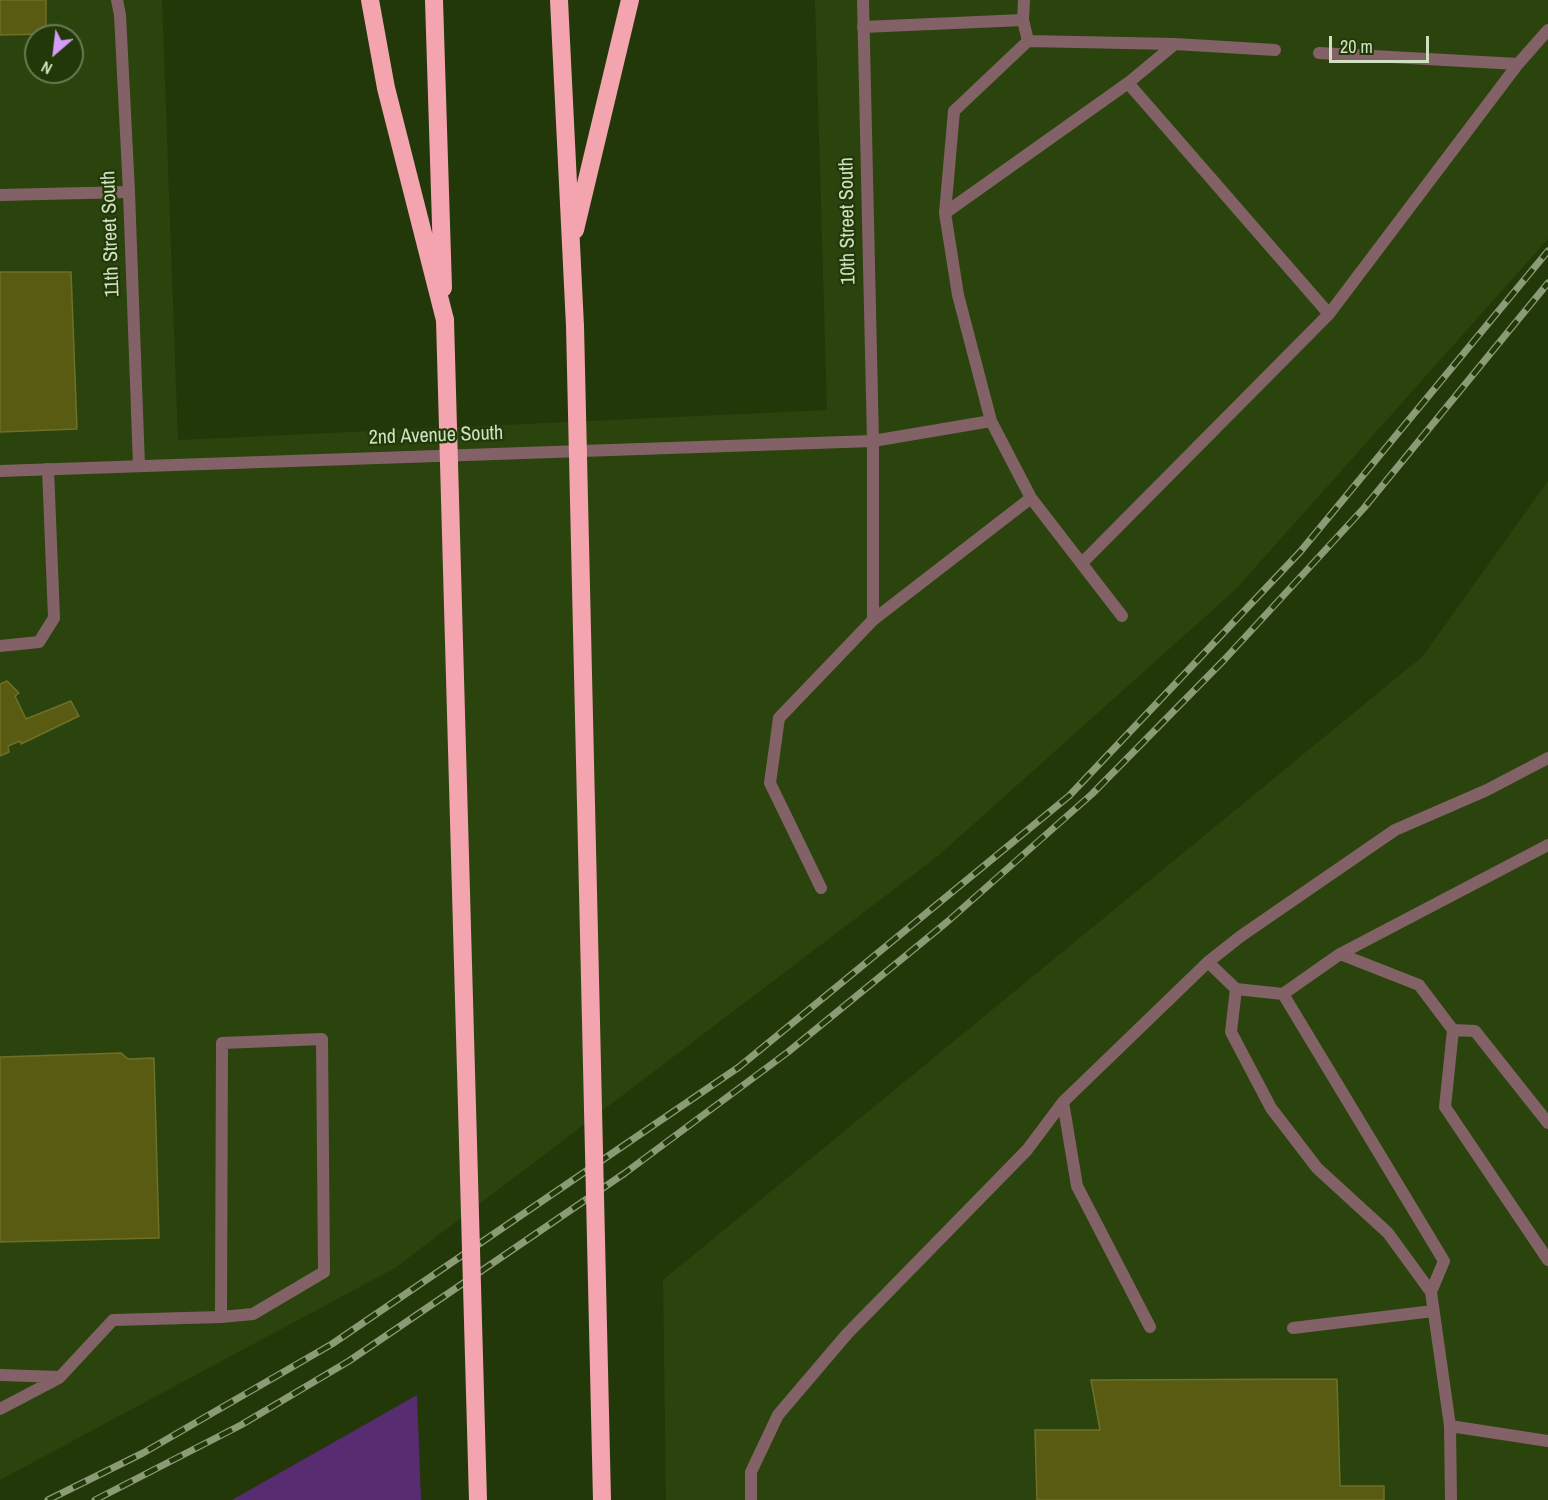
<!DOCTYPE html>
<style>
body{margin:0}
#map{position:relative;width:1548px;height:1500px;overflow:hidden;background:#233808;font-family:"Archivo Narrow",sans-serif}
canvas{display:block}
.north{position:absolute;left:24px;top:24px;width:60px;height:60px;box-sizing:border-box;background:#233808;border:2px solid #687b52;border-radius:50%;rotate:208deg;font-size:16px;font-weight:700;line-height:24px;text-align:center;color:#cfe0c0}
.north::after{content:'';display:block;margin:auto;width:21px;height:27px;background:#d49cfb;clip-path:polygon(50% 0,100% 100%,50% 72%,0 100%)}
.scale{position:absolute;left:1329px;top:36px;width:100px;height:27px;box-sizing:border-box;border:3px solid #cfe0c0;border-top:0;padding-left:8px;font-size:18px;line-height:21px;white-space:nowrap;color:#cfe0c0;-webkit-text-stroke:4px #233808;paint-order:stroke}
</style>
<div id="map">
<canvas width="1548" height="1500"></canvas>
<div class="north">N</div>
<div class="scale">20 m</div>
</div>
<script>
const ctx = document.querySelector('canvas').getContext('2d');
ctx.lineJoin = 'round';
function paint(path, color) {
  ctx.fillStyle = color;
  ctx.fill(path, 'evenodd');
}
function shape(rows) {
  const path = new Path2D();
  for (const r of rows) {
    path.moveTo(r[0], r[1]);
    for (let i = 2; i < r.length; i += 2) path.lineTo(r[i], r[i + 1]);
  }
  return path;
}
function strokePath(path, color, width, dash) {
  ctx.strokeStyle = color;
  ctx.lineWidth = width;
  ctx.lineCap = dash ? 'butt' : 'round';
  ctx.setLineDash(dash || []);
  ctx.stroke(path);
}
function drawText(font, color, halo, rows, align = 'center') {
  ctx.font = font + ' "Archivo Narrow",sans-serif';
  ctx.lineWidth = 4.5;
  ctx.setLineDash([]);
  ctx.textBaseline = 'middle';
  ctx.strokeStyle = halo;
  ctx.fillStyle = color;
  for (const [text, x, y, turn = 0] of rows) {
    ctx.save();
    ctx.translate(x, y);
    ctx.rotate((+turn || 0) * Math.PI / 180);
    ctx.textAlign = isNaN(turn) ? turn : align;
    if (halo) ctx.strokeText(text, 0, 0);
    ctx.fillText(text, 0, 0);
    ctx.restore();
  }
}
const built = shape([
 [0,0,162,0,178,440,827,410,815,0,1548,0,1548,239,1235,590,938,856,395,1268,0,1480],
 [36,36,72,36,72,72,36,72],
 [1548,481,1548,1500,666,1500,663,1280,1423,656]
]);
const green = shape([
 [417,1395,421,1500,232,1500]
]);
const building = shape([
 [0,0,46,0,46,34,0,35,0,0],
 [0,272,71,272,77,429,0,432,0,272],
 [7,681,19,693,15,696,26,719,71,701,79,716,21,744,20,741,8,746,9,752,0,756,0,684,7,681],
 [121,1053,128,1059,154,1058,159,1238,0,1242,0,1057,121,1053],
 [1337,1379,1340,1486,1384,1486,1384,1500,1037,1500,1035,1430,1100,1430,1091,1380,1337,1379]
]);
const service = shape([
 [1024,0,1023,20,1028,41],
 [863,27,1023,20],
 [1319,53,1518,64],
 [0,195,129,192],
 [945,213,1128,83,1175,44],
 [1329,314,1518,64,1548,30],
 [1031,498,991,421,958,295,945,213,954,111,1028,41,1175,44,1275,50],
 [1082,563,1329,314,1128,83],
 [873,620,1031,498,1122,616],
 [0,646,39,642,54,618,48,469],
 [821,888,770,783,779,718,873,620,873,441,991,421],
 [1340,954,1548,845],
 [1236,989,1231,1032,1271,1108,1317,1168,1388,1233,1431,1292],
 [1283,994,1444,1261,1431,1292,1450,1426,1548,1441],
 [1453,1030,1419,985,1340,954,1283,994,1236,989,1208,962,1241,936,1395,830,1487,790,1548,758],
 [1548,1123,1475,1031,1453,1030,1445,1107,1548,1260],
 [1150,1327,1077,1186,1063,1102,1208,962],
 [1293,1328,1433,1311],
 [0,1375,60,1377,113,1320,221,1317,253,1314,324,1272,322,1039,222,1043,221,1317],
 [0,1409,59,1378],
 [1450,1426,1451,1500],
 [751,1500,751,1472,778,1415,847,1334,1027,1150,1063,1102]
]);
const minor = shape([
 [117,0,120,15,129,192,139,466],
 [0,471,873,441,863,0]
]);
const motorway = shape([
 [370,0,386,88,445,320],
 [434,0,443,288],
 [559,0,575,326],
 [575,230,630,0]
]);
const rail = shape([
 [48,1500,143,1453,332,1344,739,1067,1069,796,1300,552,1548,251],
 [95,1500,241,1425,349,1361,625,1173,788,1052,947,922,1092,794,1224,660,1364,508,1548,283]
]);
const motorwayBridge = shape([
 [445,320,478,1500],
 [575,326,602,1500]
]);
const streetNames = [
 ["10th Street South",848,221,-91],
 ["11th Street South",111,234,-92],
 ["2nd Avenue South",436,436,-2]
];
paint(built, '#2b430d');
paint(green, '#572c71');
paint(building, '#5a5b13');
strokePath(building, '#6e7028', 1.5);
strokePath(service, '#826266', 12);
strokePath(minor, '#826266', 12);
strokePath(motorway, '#f3a4af', 18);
strokePath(rail, '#899c76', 7);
strokePath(rail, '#233808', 4.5, [14]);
strokePath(motorwayBridge, '#f3a4af', 18);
drawText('20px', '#cfe0c0', '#233808', streetNames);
</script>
